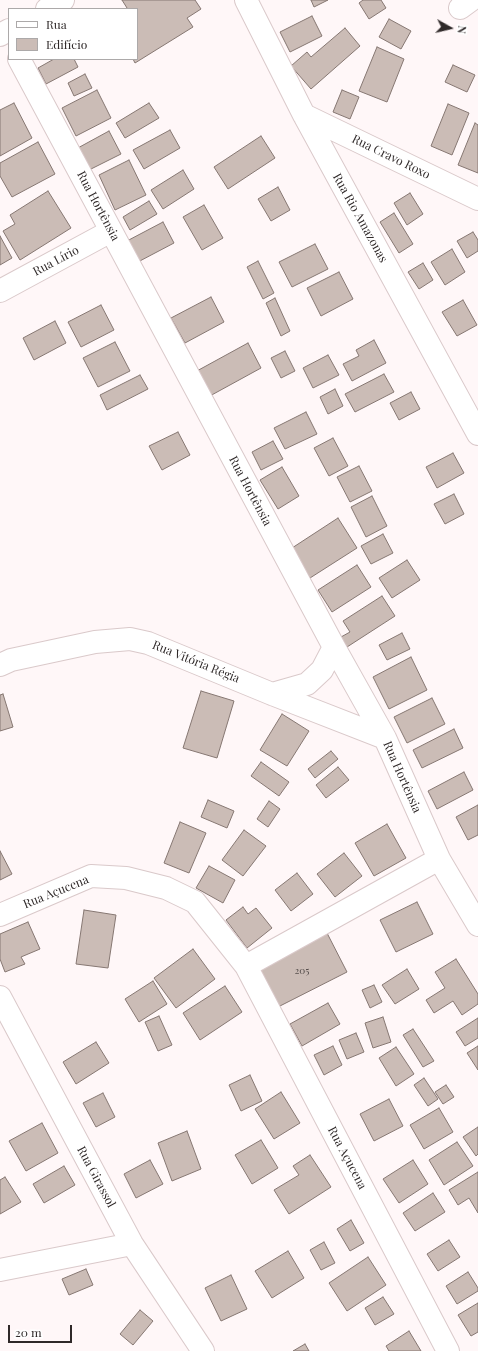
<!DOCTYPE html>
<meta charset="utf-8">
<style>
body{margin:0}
#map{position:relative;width:478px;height:1351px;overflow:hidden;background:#fff7f8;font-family:"Playfair Display",serif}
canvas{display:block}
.legend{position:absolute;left:8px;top:8px;width:130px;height:52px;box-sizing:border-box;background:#fff;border:1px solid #aca9a9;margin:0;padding:5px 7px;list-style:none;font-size:12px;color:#2f2929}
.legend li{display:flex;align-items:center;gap:8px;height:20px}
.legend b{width:20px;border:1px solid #aca9a9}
.north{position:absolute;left:430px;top:8px;width:40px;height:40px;-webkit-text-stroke:3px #fff;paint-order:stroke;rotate:98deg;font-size:11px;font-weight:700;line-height:16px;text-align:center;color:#2f2929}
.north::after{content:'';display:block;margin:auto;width:14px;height:18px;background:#2f2929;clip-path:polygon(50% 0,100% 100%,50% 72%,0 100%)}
.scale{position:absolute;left:8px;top:1325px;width:64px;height:18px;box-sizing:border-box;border:2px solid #2f2929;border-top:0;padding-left:5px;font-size:12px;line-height:14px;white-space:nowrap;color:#2f2929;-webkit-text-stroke:3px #fff;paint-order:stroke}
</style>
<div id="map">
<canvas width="478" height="1351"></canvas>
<ul class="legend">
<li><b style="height:5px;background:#fff"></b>Rua</li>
<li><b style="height:11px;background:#cbbcb6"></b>Edifício</li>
</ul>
<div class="north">N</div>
<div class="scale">20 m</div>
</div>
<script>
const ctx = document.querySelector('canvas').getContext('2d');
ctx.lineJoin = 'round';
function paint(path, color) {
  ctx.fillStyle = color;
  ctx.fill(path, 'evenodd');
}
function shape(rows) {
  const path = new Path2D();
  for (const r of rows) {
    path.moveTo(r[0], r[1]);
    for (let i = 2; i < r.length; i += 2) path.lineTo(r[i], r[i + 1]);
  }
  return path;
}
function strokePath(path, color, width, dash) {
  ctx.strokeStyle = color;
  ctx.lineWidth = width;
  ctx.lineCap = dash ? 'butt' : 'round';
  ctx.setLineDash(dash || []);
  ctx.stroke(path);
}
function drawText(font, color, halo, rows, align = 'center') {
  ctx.font = font + ' "Playfair Display",serif';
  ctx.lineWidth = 3;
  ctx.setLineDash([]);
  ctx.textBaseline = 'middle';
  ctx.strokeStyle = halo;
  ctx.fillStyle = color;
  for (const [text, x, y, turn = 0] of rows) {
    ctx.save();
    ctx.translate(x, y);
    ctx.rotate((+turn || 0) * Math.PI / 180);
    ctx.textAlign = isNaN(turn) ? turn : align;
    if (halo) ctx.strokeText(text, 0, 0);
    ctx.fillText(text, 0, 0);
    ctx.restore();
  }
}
const building = shape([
 [122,0,195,0,201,9,187,18,193,27,135,63,133,59,137,59,137,9,126,9,127,8,122,0],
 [311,0,328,0,314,7,311,0],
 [363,0,381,0,386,8,369,19,359,3,363,0],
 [312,16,322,36,290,52,280,32,312,16],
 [389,19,411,31,401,49,379,37,389,19],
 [345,28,360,46,311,89,291,66,307,52,311,57,345,28],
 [377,47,404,59,387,102,359,91,377,47],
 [54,59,74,59,78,67,46,84,38,68,54,59],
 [453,65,475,75,467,92,445,82,453,65],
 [85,74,92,88,74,96,68,83,85,74],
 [97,90,111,118,76,136,62,108,97,90],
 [342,90,359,97,350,119,333,112,342,90],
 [14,103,32,138,0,156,0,110,14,103],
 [149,103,159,118,125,138,116,123,149,103],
 [448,104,469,113,452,155,431,146,448,104],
 [475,123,478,125,478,173,458,165,475,123],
 [170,130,180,148,144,169,133,150,170,130],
 [109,131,121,154,87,171,76,149,109,131],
 [261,136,275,158,228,189,214,167,261,136],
 [38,142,55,174,12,197,0,176,0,163,38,142],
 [129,160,146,195,115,210,99,175,129,160],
 [183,170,194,189,163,209,151,190,183,170],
 [278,187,290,210,271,221,258,199,278,187],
 [48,191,71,228,20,260,3,231,15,224,10,215,48,191],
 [410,193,423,214,407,225,394,203,410,193],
 [149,201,157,214,130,230,123,217,149,201],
 [204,205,223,238,202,250,183,217,204,205],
 [394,213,413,244,399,253,380,222,394,213],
 [163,222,174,243,136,263,125,242,163,222],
 [473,232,478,240,478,251,467,258,457,241,473,232],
 [0,236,12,258,0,265,0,236],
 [315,244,328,269,292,287,279,262,315,244],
 [452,249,465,272,445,285,431,262,452,249],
 [258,261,274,293,263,299,247,267,258,261],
 [423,263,433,280,419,289,408,272,423,263],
 [339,272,353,299,321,316,307,288,339,272],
 [211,297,224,322,185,343,171,318,211,297],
 [275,298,290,331,281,336,266,303,275,298],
 [463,300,477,325,457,336,442,312,463,300],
 [101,305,114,330,81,347,68,322,101,305],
 [55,321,66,343,34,360,23,338,55,321],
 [374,340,386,363,352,381,343,364,359,356,356,350,374,340],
 [115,342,130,371,98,387,83,358,115,342],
 [248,343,261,368,208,397,195,372,248,343],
 [285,351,295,371,281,378,271,358,285,351],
 [328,355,339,375,313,388,303,368,328,355],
 [384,374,394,392,355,412,345,394,384,374],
 [140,375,148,389,107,410,100,395,140,375],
 [335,389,343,406,328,414,320,397,335,389],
 [411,392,420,409,399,420,390,403,411,392],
 [306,412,317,434,285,449,274,428,306,412],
 [178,432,190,455,162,470,149,446,178,432],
 [333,438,348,466,329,476,314,448,333,438],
 [273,441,283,459,261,470,252,452,273,441],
 [453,453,464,473,437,488,426,467,453,453],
 [359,466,372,491,350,502,337,477,359,466],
 [282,467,299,496,278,509,260,480,282,467],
 [454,494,464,514,445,524,434,504,454,494],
 [372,496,387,526,366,537,351,507,372,496],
 [338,518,357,548,310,578,292,548,338,518],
 [383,534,393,553,371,564,361,546,383,534],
 [407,560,420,580,392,598,379,578,407,560],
 [357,565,371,587,332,612,318,590,357,565],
 [382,596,395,616,347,647,341,637,350,632,343,621,382,596],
 [402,633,410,649,387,660,379,645,402,633],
 [411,657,427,690,389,709,373,677,411,657],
 [201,691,234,701,217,758,183,748,201,691],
 [3,694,13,727,0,731,0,695,3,694],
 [432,698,445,724,407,743,394,717,432,698],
 [282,714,309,731,287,766,260,750,282,714],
 [454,729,463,748,422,768,413,750,454,729],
 [331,751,338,759,315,778,308,769,331,751],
 [261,762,289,782,279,796,251,776,261,762],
 [338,767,349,780,326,798,316,785,338,767],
 [464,772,473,790,437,809,428,791,464,772],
 [208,800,234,811,227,828,201,817,208,800],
 [269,801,280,809,268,827,257,819,269,801],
 [478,805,478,835,468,840,456,817,478,805],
 [180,822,206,833,189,873,164,863,180,822],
 [387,824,406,858,374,876,355,843,387,824],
 [244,830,266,846,243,876,222,860,244,830],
 [0,851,12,874,0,880,0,851],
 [344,853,362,876,335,897,317,874,344,853],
 [209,866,235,880,223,903,196,888,209,866],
 [297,873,313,894,291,911,275,890,297,873],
 [417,902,433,934,396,952,380,920,417,902],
 [243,907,248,914,256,908,272,928,247,948,226,920,243,907],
 [84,910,116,915,108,968,76,964,84,910],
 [28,922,40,949,21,957,25,964,5,972,0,959,0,934,28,922],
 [327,933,347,972,276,1008,257,969,327,933],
 [193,949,215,979,176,1008,154,978,193,949],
 [456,959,478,994,478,1004,462,1015,453,1001,434,1013,426,1000,445,988,435,972,456,959],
 [407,969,419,989,395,1004,382,985,407,969],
 [153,981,167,1004,139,1022,125,999,153,981],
 [374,985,382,1002,370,1008,362,990,374,985],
 [225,986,242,1012,200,1040,183,1013,225,986],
 [328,1003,340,1024,302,1046,290,1024,328,1003],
 [159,1016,172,1045,158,1051,145,1022,159,1016],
 [383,1017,391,1042,373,1048,365,1023,383,1017],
 [478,1018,478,1038,465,1046,456,1032,478,1018],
 [413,1029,434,1061,423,1067,403,1035,413,1029],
 [356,1033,364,1052,347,1059,339,1040,356,1033],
 [96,1042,109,1063,76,1084,63,1062,96,1042],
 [333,1046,342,1065,324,1075,314,1055,333,1046],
 [478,1046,478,1070,467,1053,478,1046],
 [396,1047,414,1074,396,1086,379,1058,396,1047],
 [250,1075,262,1101,241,1111,229,1085,250,1075],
 [424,1078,438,1099,428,1106,414,1085,424,1078],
 [446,1085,454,1097,443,1104,435,1092,446,1085],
 [281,1092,300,1123,274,1139,255,1109,281,1092],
 [103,1093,115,1117,96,1127,83,1103,103,1093],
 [389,1099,403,1126,374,1141,360,1114,389,1099],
 [439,1108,453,1132,424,1149,410,1125,439,1108],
 [42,1123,58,1153,26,1171,9,1141,42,1123],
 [478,1127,478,1154,476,1156,463,1137,478,1127],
 [187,1131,201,1169,172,1181,158,1143,187,1131],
 [261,1140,278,1168,252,1184,235,1155,261,1140],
 [457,1142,473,1166,444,1185,429,1160,457,1142],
 [310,1155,331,1187,289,1214,274,1190,299,1175,293,1166,310,1155],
 [150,1160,163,1184,136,1198,124,1174,150,1160],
 [413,1160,428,1184,399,1203,383,1179,413,1160],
 [64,1166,75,1185,44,1203,33,1184,64,1166],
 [478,1172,478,1213,469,1198,458,1205,449,1190,478,1172],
 [5,1177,21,1202,0,1214,0,1180,5,1177],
 [433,1193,445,1212,415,1231,403,1213,433,1193],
 [351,1220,364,1243,350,1251,337,1229,351,1220],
 [449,1240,460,1257,438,1271,427,1254,449,1240],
 [324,1242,335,1263,321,1270,310,1250,324,1242],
 [288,1251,304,1278,272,1298,255,1271,288,1251],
 [368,1257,386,1285,347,1311,329,1283,368,1257],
 [86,1269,93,1285,69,1295,62,1279,86,1269],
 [468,1272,478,1288,478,1291,457,1304,446,1286,468,1272],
 [231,1275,247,1309,221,1321,205,1288,231,1275],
 [383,1297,394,1314,375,1325,365,1308,383,1297],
 [478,1303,478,1332,471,1336,458,1315,478,1303],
 [140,1310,153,1321,133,1345,120,1334,140,1310],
 [409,1331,421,1351,389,1351,386,1346,409,1331],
 [305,1344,309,1351,293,1351,305,1344]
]);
const minor = shape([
 [246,0,304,115,478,434],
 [460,8,471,0],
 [47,9,63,0],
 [0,35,9,30],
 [19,59,334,647,385,738,439,859,478,925],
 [304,115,478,199],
 [0,291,111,231],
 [0,665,11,660,95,642,130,639,148,643,272,694,385,738],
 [272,694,307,684,322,670,334,647],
 [0,915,91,876,126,878,166,888,195,902,246,966,448,1351],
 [246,966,439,859],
 [0,997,132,1244,203,1351],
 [0,1270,132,1244]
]);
const numberNames = [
 ["205",302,971]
];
const streetNames = [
 ["Rua Cravo Roxo",391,157,26],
 ["Rua Hortênsia",98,206,62],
 ["Rua Rio Amazonas",360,218,61],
 ["Rua Lírio",56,261,-28],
 ["Rua Hortênsia",250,491,62],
 ["Rua Vitória Régia",196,662,22],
 ["Rua Hortênsia",402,777,66],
 ["Rua Açucena",56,892,-22],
 ["Rua Açucena",347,1158,62],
 ["Rua Girassol",96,1177,62]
];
paint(building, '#cbbcb6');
strokePath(building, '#867772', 1);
strokePath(minor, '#dac9ca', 24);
strokePath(minor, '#fff', 22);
drawText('10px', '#564e4c', null, numberNames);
drawText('12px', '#2f2929', '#fff', streetNames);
</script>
